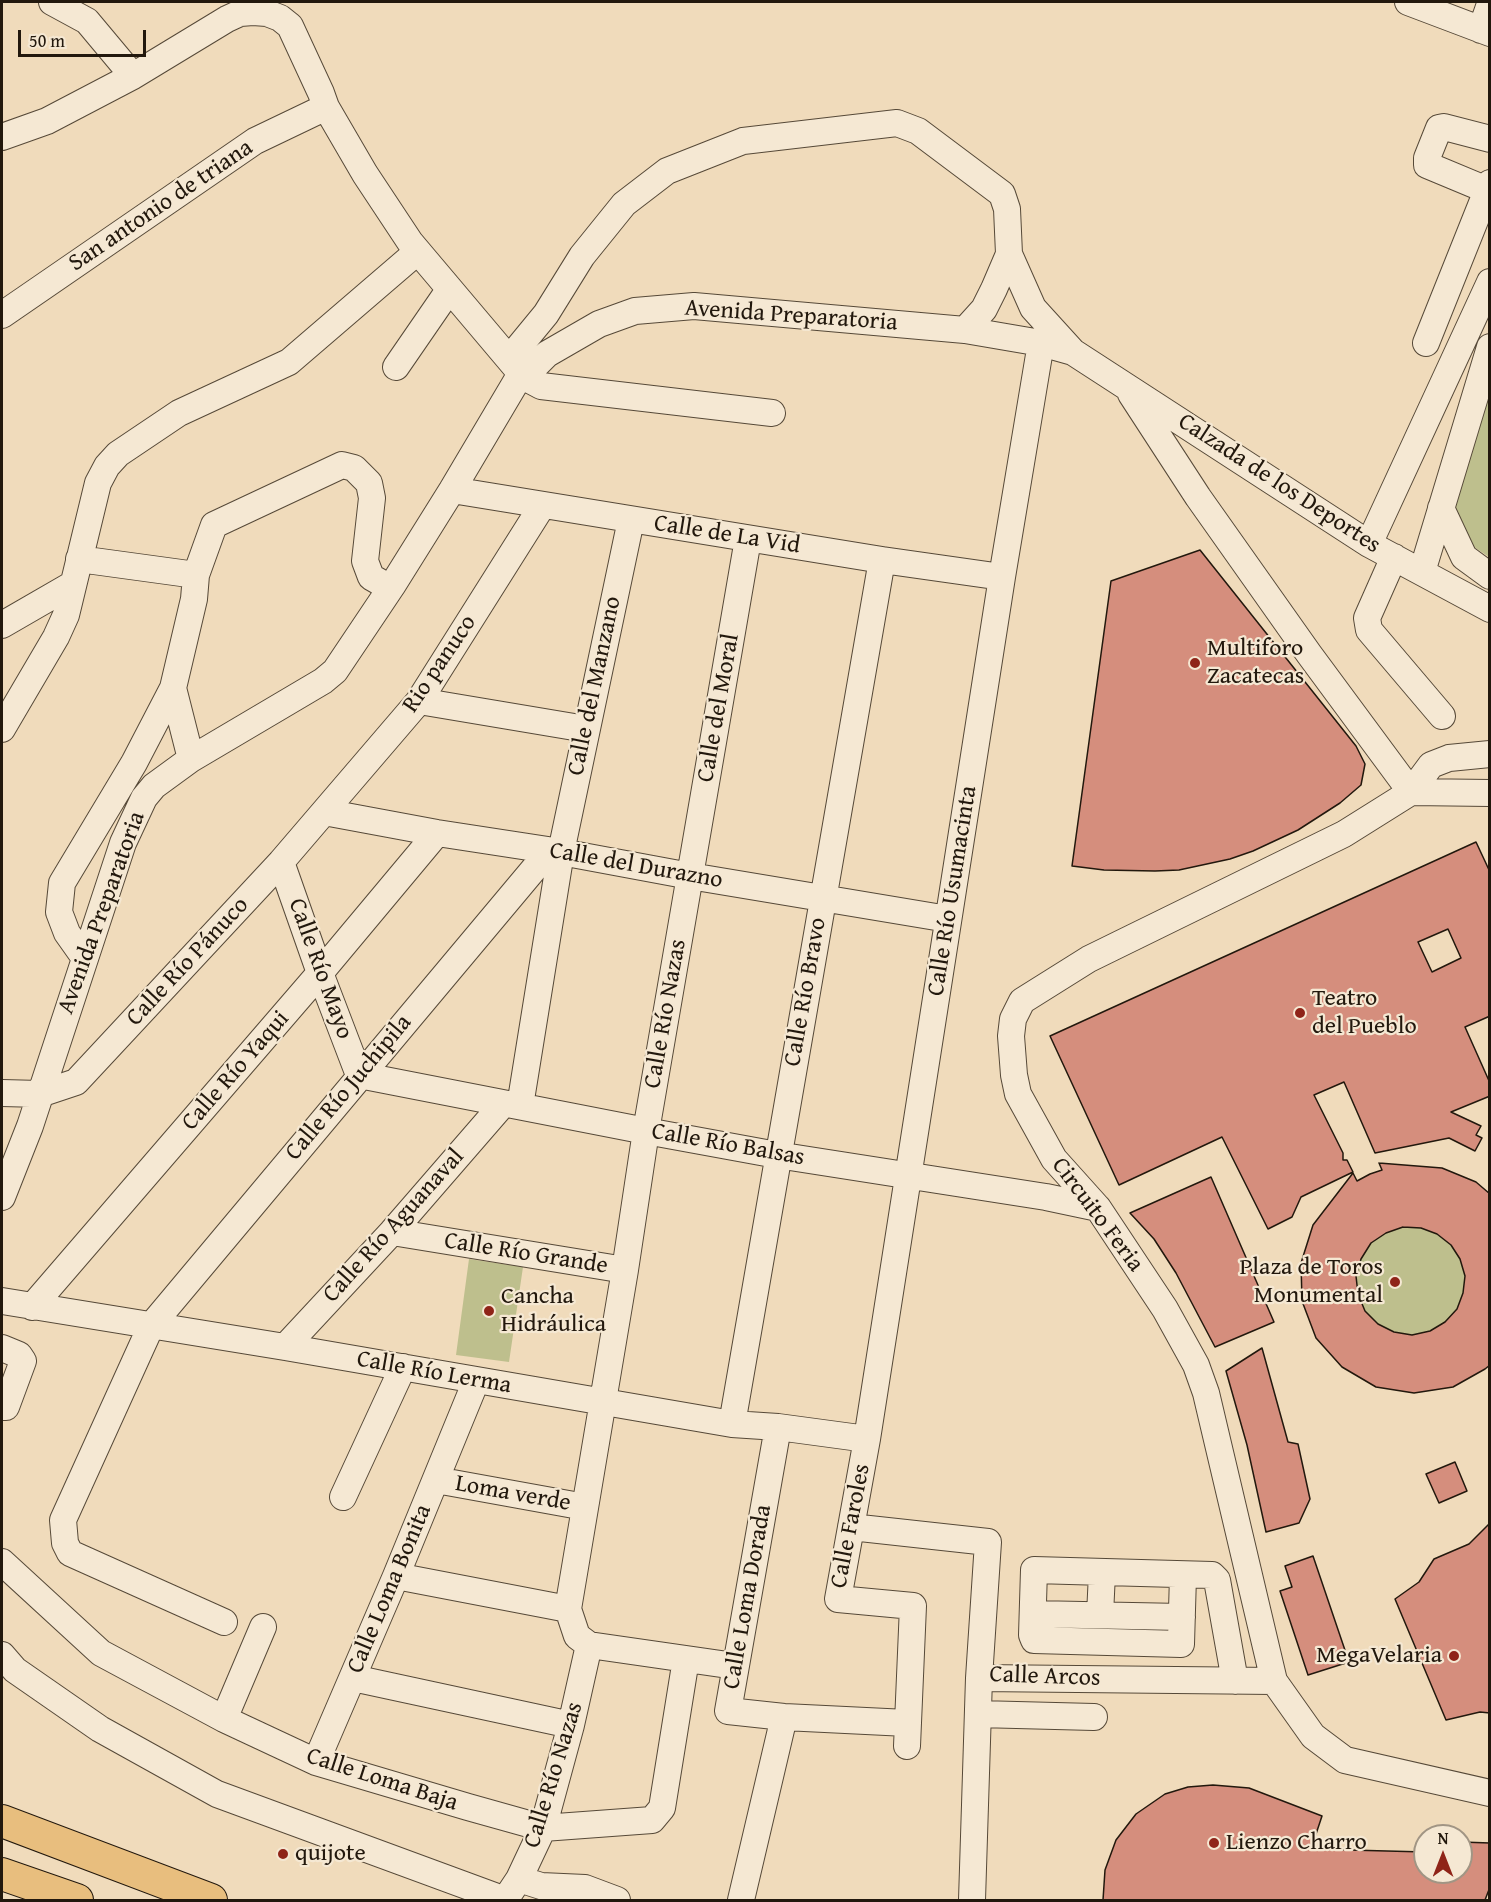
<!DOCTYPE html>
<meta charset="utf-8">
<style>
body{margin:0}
#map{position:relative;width:1491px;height:1902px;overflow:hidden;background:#f0dbbb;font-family:"Gentium Book Plus",serif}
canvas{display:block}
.frame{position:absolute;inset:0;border:3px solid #22180d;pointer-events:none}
.north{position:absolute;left:1413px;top:1824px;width:60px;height:60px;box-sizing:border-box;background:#f5e8d3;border:2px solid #a19584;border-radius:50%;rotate:0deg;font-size:16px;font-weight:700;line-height:24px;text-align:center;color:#22180d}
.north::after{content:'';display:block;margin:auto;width:21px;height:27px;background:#8f2418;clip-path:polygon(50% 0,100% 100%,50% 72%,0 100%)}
.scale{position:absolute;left:18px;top:30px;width:128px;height:27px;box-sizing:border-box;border:3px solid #22180d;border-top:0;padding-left:8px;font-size:18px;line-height:21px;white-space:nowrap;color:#22180d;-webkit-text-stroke:4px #f5e8d3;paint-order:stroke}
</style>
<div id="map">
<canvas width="1491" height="1902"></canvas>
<div class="frame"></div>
<div class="north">N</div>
<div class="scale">50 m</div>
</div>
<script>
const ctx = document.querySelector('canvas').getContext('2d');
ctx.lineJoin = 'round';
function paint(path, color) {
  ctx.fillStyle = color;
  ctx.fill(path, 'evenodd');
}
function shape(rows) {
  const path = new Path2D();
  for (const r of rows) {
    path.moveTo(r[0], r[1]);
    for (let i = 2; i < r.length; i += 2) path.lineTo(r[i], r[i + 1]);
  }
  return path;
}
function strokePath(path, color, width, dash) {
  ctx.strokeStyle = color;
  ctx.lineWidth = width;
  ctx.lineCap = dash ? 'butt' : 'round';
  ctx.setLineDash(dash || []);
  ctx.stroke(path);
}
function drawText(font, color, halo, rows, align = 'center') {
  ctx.font = font + ' "Gentium Book Plus",serif';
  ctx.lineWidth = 4.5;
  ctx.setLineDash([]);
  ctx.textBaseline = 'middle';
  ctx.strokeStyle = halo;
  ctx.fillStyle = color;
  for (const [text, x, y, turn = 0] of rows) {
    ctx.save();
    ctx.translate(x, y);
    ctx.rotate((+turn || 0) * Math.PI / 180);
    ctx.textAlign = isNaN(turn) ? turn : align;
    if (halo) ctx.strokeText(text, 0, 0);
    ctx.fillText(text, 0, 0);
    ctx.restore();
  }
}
const green = shape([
 [1489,378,1489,557,1456,535,1454,522,1454,499],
 [1405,1165,1442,1168,1476,1182,1489,1194,1489,1365,1485,1369,1453,1387,1415,1393,1376,1387,1342,1367,1316,1338,1302,1301,1301,1263,1313,1225,1337,1195,1370,1174],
 [469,1259,523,1267,509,1362,456,1355]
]);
const building = shape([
 [1200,550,1356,746,1365,764,1361,785,1340,803,1298,830,1253,851,1230,859,1179,870,1155,871,1104,870,1072,866,1111,581,1200,550],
 [1476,842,1490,872,1490,1016,1465,1027,1490,1083,1490,1096,1451,1112,1481,1126,1476,1135,1482,1138,1475,1151,1449,1138,1375,1153,1344,1082,1314,1095,1343,1153,1343,1160,1347,1160,1353,1172,1301,1197,1292,1217,1268,1229,1222,1137,1119,1185,1050,1036,1476,842],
 [1448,929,1461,958,1432,972,1418,942,1448,929],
 [1379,1163,1442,1168,1476,1182,1490,1194,1490,1365,1485,1369,1453,1387,1414,1393,1376,1387,1342,1367,1316,1338,1302,1301,1301,1263,1313,1225,1353,1173,1357,1181,1370,1174,1382,1170,1379,1163],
 [1403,1227,1421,1228,1437,1234,1451,1245,1460,1259,1465,1276,1463,1293,1457,1309,1445,1322,1430,1331,1412,1335,1394,1332,1378,1324,1365,1311,1358,1294,1356,1276,1361,1259,1371,1243,1386,1233,1403,1227],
 [1211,1177,1274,1322,1215,1347,1176,1273,1154,1239,1130,1213,1211,1177],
 [1262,1348,1288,1442,1298,1444,1310,1499,1299,1523,1266,1532,1247,1445,1226,1371,1262,1348],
 [1455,1462,1467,1491,1439,1503,1426,1474,1455,1462],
 [1490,1523,1490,1713,1480,1712,1446,1720,1395,1599,1419,1582,1434,1559,1469,1544,1490,1523],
 [1313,1556,1349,1662,1308,1675,1280,1591,1292,1587,1285,1566,1313,1556],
 [1213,1785,1249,1788,1322,1816,1311,1849,1425,1852,1425,1872,1461,1872,1461,1842,1490,1843,1490,1887,1485,1900,1103,1900,1105,1870,1116,1840,1136,1814,1165,1794,1188,1787,1213,1785]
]);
const minor = shape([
 [52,2,87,21,133,76],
 [1408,2,1490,33],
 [1481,30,1490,4],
 [2,137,47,121,133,76,227,19,240,13,253,12,267,13,280,18,290,26,321,93,326,107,365,174,410,242,524,377,541,386,772,413],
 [1487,190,1427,165,1427,158,1439,128,1444,127,1490,139],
 [2,315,255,141,326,107],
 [965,330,984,309,994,289,1009,254],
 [1426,343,1490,183],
 [509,359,546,314,582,256,624,204,667,171,743,141,897,123,918,131,1002,194,1007,209,1009,254,1033,308,1073,352,1369,544,1490,609],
 [396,367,449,290],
 [1131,394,1198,497,1309,654,1411,792,1431,765,1449,758,1490,754],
 [452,490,882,560,1002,577],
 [1441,508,1464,557,1490,576],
 [1369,544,1490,282],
 [1394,557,1367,618,1369,630,1442,716],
 [79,559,196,575],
 [1422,572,1490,347],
 [2,625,73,584],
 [173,688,191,759],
 [419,701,586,729],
 [2,729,56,637,66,615,98,483,107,466,118,454,179,413,289,362,417,252],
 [1490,793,1411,792,1344,834,1089,959,1022,1001,1013,1019,1011,1036,1014,1075,1018,1094,1054,1159,1098,1208,1165,1309,1196,1365,1206,1393,1274,1681,1313,1736,1345,1760,1490,1793],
 [324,812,437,833,561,852,690,876,948,919],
 [281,862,320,973,359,1075,646,1131,777,1155,1046,1197,1098,1208],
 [84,957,67,933,59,912,62,883,134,763,173,688,194,599,196,575,214,525,342,465,354,468,369,483,372,498,365,561,371,577,385,585,392,586],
 [2,1093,40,1094,76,1082,281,862,419,701,542,506],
 [520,1106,561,852,631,520],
 [2,1197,30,1126,123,843,144,798,154,786,191,759,323,681,335,671,392,586,452,490,516,382,524,377,547,354,599,324,635,311,694,306,965,330,1041,343,1073,352],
 [392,1232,625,1270],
 [2,1301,285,1347,732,1424,778,1427,867,1439],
 [32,1307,320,973,437,833],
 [285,1347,392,1232,503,1104],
 [2,1348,19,1355,23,1361,6,1407,2,1407],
 [732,1424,882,560],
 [778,1427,728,1711,784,1717,907,1723],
 [436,1480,585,1507],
 [343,1497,403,1367],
 [851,1527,988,1542,979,1678,1274,1681],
 [2,1562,101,1653,224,1719,316,1762,468,1807,543,1828,652,1820,662,1808,686,1659],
 [396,1576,568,1609],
 [1183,1576,1181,1644,1034,1640,1032,1635,1034,1570,1212,1575,1217,1580,1235,1681],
 [1033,1614,1182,1617],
 [1100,1615,1102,1573],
 [224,1622,70,1553,65,1543,63,1520,151,1326,549,851],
 [2,1655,15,1670,100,1729,217,1794,505,1900],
 [735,1666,589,1645,577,1636,568,1609,625,1270,646,1131,748,539],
 [353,1678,571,1725],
 [978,1714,1094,1717],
 [224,1719,263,1627],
 [907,1746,913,1606,838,1599,867,1439,1002,577,1041,343],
 [316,1762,396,1576,476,1381],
 [519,1879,541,1886,585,1888,617,1900],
 [505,1900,519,1879,543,1828,571,1725,589,1645],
 [741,1900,784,1717],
 [972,1900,979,1678]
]);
const major = shape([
 [2,1821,211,1900],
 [2,1874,77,1900]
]);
const markers = [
 [1195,663,6,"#8f2418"],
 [1300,1013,6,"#8f2418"],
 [1395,1282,6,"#8f2418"],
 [489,1311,6,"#8f2418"],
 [1454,1656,6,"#8f2418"],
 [1214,1843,6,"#8f2418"],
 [283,1854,6,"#8f2418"]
];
const streetNames = [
 ["San antonio de triana",161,206,-34],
 ["Avenida Preparatoria",791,316,4],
 ["Calzada de los Deportes",1279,484,33],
 ["Calle de La Vid",727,535,9],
 ["Rio panuco",440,664,-56],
 ["Calle del Manzano",595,686,-78],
 ["Calle del Moral",719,708,-80],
 ["Calle del Durazno",636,866,10],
 ["Calle Río Usumacinta",953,891,-81],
 ["Avenida Preparatoria",102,913,-70],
 ["Calle Río Pánuco",188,962,-47],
 ["Calle Río Mayo",320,969,70],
 ["Calle Río Bravo",806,992,-80],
 ["Calle Río Nazas",666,1014,-80],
 ["Calle Río Yaqui",236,1071,-49],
 ["Calle Río Juchipila",349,1088,-50],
 ["Calle Río Balsas",728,1145,10],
 ["Circuito Feria",1097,1215,53],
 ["Calle Río Aguanaval",394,1226,-48],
 ["Calle Río Grande",526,1254,9],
 ["Calle Río Lerma",434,1373,10],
 ["Loma verde",513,1494,10],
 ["Calle Faroles",851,1526,-79],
 ["Calle Loma Bonita",390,1589,-67],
 ["Calle Loma Dorada",748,1597,-80],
 ["Calle Arcos",1045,1677,2],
 ["Calle Río Nazas",554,1775,-73],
 ["Calle Loma Baja",382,1780,18]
];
const poiNames = [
 ["Multiforo",1207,649],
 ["Zacatecas",1207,677],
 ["Teatro",1312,999],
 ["del Pueblo",1312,1027],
 ["Plaza de Toros",1383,1268,"right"],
 ["Monumental",1383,1296,"right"],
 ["Cancha",501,1297],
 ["Hidráulica",501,1325],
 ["MegaVelaria",1442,1656,"right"],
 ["Lienzo Charro",1226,1843],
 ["quijote",295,1854]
];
paint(green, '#bebf8d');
paint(building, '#d58e7d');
strokePath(building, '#22180d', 1.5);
strokePath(minor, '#564938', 28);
strokePath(major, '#22180d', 34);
strokePath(minor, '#f5e8d3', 26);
strokePath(major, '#e8be7e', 32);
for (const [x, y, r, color] of markers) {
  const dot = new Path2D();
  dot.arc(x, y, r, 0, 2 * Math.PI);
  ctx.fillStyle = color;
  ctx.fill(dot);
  strokePath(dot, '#f5e8d3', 2);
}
drawText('24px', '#22180d', '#f5e8d3', streetNames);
drawText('24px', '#22180d', '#f5e8d3', poiNames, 'left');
</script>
